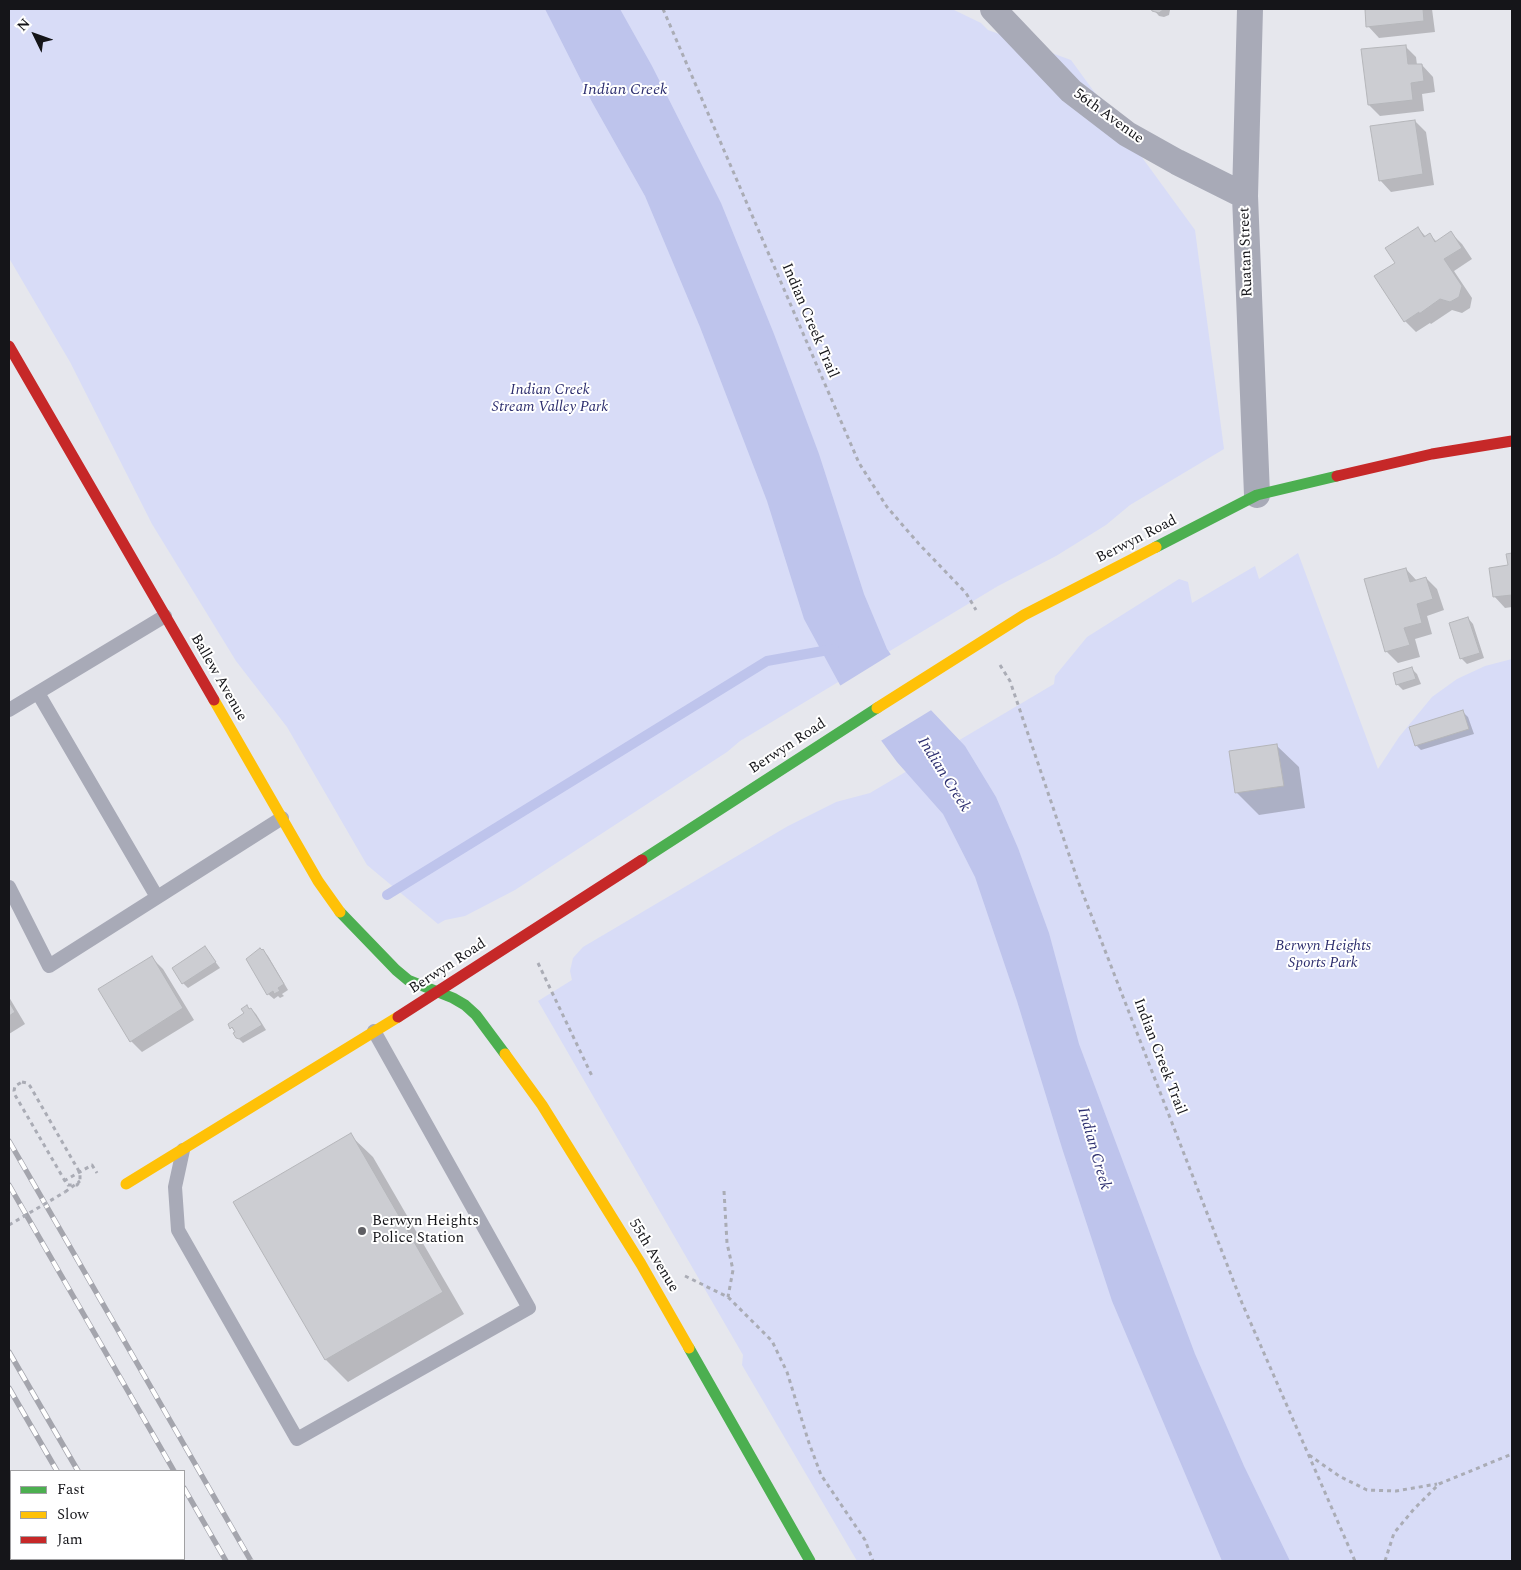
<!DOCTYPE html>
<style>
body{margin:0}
#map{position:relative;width:1521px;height:1570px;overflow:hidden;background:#e6e7ed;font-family:Spectral,serif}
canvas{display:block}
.frame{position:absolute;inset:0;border:10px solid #151519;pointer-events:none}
.legend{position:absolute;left:10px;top:1470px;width:175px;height:90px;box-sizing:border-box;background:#fff;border:1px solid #a1a1a3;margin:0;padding:6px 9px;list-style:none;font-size:15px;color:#151519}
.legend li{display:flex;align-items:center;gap:10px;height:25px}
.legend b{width:25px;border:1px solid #a1a1a3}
.north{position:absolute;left:10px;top:10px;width:50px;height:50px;-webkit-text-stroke:4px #fff;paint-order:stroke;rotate:312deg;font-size:14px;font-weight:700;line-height:20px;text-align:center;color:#151519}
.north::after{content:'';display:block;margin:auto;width:18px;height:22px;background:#151519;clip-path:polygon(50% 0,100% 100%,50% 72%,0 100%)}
</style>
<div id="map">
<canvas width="1521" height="1570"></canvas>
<div class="frame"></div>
<ul class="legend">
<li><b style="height:6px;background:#4caf50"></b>Fast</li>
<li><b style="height:6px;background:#ffc107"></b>Slow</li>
<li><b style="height:6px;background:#c62828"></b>Jam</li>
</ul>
<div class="north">N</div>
</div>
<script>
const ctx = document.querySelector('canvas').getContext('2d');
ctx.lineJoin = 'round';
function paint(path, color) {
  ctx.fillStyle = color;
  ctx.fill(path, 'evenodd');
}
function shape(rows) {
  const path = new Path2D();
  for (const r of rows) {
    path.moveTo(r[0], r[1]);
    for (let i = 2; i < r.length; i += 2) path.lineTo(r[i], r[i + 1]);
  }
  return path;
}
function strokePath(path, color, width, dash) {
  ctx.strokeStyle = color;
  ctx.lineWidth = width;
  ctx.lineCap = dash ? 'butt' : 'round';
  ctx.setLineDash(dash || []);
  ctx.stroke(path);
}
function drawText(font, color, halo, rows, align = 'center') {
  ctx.font = font + ' Spectral,serif';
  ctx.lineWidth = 4;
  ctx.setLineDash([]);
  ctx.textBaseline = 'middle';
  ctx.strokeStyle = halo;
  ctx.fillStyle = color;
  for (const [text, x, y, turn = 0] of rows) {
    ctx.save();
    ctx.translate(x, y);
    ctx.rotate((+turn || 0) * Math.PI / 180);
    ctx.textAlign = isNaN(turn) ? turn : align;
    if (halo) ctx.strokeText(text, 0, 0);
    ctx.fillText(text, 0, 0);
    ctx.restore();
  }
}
const green = shape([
 [9,9,952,9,981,23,988,30,1071,60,1195,230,1224,449,1130,505,1106,525,1056,556,998,586,740,741,727,752,515,890,465,916,445,920,438,924,367,865,287,727,236,661,152,524,70,362,9,258],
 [1298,553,1378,769,1399,737,1432,697,1457,679,1485,666,1512,659,1512,1561,857,1561,742,1365,743,1355,538,1001,572,980,570,971,573,958,583,947,788,826,836,802,870,793,1054,684,1055,676,1087,637,1179,579,1188,582,1192,603,1255,566,1259,579]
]);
const water = shape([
 [545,9,620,9,652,66,721,203,774,334,819,454,864,594,887,649,929,708,965,746,996,797,1018,848,1049,933,1079,1044,1195,1354,1244,1466,1290,1561,1222,1561,1112,1301,1062,1148,1017,1001,975,877,943,814,897,762,840,685,804,619,767,501,700,327,645,196,592,102]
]);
const pier = shape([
 [893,653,933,709,879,742,838,687]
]);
const shadow = shape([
 [1153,9,1170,9,1170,10,1169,15,1164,17,1159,16],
 [1366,9,1432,9,1435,32,1379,38,1368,26],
 [1405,46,1416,57,1417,65,1422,65,1433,77,1435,92,1422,94,1424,111,1380,116,1369,105],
 [1415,121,1426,132,1434,185,1391,192,1380,180],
 [1418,228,1426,237,1430,235,1437,242,1451,233,1462,244,1472,259,1454,271,1472,298,1470,308,1462,313,1452,310,1431,324,1430,323,1416,332,1405,321,1397,264],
 [1512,554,1512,607,1505,608,1494,596,1509,566,1508,555],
 [1406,569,1417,581,1426,578,1437,589,1444,610,1427,616,1432,634,1415,639,1420,657,1398,663,1387,652,1365,579],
 [1468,618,1473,624,1484,658,1467,664,1461,658],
 [1412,669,1417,674,1421,684,1403,690,1397,684],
 [1463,712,1468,717,1474,734,1421,750,1416,745],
 [1276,745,1299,767,1305,808,1259,815,1237,793],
 [205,948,220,968,188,988,183,983],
 [263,951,268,956,288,990,282,994,284,996,280,998,278,996,274,999,268,994,248,960],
 [152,958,163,969,194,1020,142,1052,131,1041],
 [9,997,25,1024,9,1034],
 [251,1009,256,1014,266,1030,243,1043,237,1037,236,1033,229,1024],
 [350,1135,373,1157,464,1314,348,1382,326,1360,235,1202],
 [9,1478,11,1483,11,1525,9,1526]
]);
const stream = shape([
 [387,895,767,661,834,649]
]);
const building = shape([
 [1151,9,1164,9,1159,13,1152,11,1151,9],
 [1365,9,1423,9,1424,21,1366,27,1365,9],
 [1406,45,1408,64,1422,64,1424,81,1411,83,1413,100,1368,105,1361,49,1406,45],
 [1415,120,1423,174,1379,181,1370,126,1415,120],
 [1418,227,1424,237,1430,233,1435,242,1451,231,1462,248,1444,259,1462,286,1459,297,1450,302,1440,299,1419,314,1419,312,1404,322,1374,276,1395,263,1385,248,1418,227],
 [1512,553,1512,595,1493,597,1489,568,1508,565,1506,554,1512,553],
 [1406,568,1410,582,1426,577,1433,599,1417,604,1422,623,1404,628,1410,645,1385,652,1364,579,1406,568],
 [1468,617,1480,653,1460,659,1449,623,1468,617],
 [1412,667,1416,679,1396,685,1393,673,1412,667],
 [1463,710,1469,729,1415,746,1409,727,1463,710],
 [1277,744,1284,786,1235,793,1229,751,1277,744],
 [205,946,216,962,182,984,172,968,205,946],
 [260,948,262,950,263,949,284,984,278,988,280,991,274,994,273,991,267,995,246,959,260,948],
 [152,956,183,1008,130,1042,98,989,152,956],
 [9,1002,15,1012,9,1016,9,1002],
 [247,1005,249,1009,251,1008,262,1025,239,1039,236,1038,233,1033,235,1032,232,1027,230,1029,228,1024,244,1013,241,1009,247,1005],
 [351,1133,443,1292,325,1360,233,1202,351,1133],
 [9,1485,11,1489,11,1508,9,1509,9,1485]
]);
const path = shape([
 [663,9,859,463,887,507,919,544,966,593,976,610],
 [1000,665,1010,681,1078,881,1242,1303,1355,1561],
 [538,963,592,1076],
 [64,1181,92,1165,97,1173],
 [724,1191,727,1243,733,1270,728,1297],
 [65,1192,80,1181],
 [685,1276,728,1297,772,1341,787,1372,809,1443,821,1475,865,1540,873,1561],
 [1309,1455,1339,1476,1367,1490,1396,1491,1437,1484],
 [1385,1561,1394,1533,1414,1509,1439,1484,1512,1454]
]);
const lane = shape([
 [38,693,157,897],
 [9,710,165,616],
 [9,887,49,966,282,818],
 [183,1150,175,1187,178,1230,297,1439,529,1308,374,1031]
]);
const street = shape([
 [993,9,1071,91,1127,134,1177,162,1245,196],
 [1250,9,1245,196,1257,495]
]);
const fast = shape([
 [1156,547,1257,495,1337,476],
 [642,860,877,708],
 [340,912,396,970,408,980,453,998,465,1005,476,1015,505,1054],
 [689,1348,810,1561]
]);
const slow = shape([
 [214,700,318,881,340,912],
 [877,708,1024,615,1156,547],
 [505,1054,542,1105,641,1264,689,1348],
 [126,1184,398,1017]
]);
const jam = shape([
 [9,346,214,700],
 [1337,476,1432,454,1512,441],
 [398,1017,642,860]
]);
const rail = shape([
 [9,1141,251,1561],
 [9,1185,174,1471],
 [9,1352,78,1471],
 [9,1388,57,1471],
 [184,1488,226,1561],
 [108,1559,109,1561],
 [128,1559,130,1561]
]);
const pathBridge = shape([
 [22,1082,27,1083,30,1086,80,1173,80,1181,77,1185,68,1185,65,1181,15,1095,14,1091,15,1086,22,1082],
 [9,1225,65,1192]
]);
const markers = [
 [362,1231,5,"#5e5e63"]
];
const streetNames = [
 ["56th Avenue",1108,117,36],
 ["Ruatan Street",1247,252,-92],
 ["Indian Creek Trail",809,321,67],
 ["Berwyn Road",1137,540,-27],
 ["Ballew Avenue",218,678,60],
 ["Berwyn Road",788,747,-33],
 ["Berwyn Road",448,967,-33],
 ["Indian Creek Trail",1159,1057,69],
 ["55th Avenue",653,1256,59]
];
const parkNames = [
 ["Indian Creek",550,391],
 ["Stream Valley Park",550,408],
 ["Berwyn Heights",1323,947],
 ["Sports Park",1323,964]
];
const poiNames = [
 ["Berwyn Heights",372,1222],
 ["Police Station",372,1239]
];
const waterNames = [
 ["Indian Creek",625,91],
 ["Indian Creek",943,775,58],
 ["Indian Creek",1093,1149,74]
];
paint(green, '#d8dcf7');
paint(water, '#bec4ec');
paint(pier, '#e6e7ed');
paint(shadow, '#0003');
strokePath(stream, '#bec4ec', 10);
paint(building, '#cccdd2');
strokePath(building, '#b5b6ba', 1);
strokePath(path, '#aaacb5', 3, [4, 4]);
strokePath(lane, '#a8aab7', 14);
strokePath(street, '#a8aab7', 26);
strokePath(fast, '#4caf50', 11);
strokePath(slow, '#ffc107', 11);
strokePath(jam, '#c62828', 11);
strokePath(rail, '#a4a5ad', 5.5);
strokePath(rail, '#fff', 4, [11]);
strokePath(pathBridge, '#aaacb5', 3, [4, 4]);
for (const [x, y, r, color] of markers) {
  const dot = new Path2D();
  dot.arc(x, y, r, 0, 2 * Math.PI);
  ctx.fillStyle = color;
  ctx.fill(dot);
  strokePath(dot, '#fff', 2);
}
drawText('15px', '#151519', '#fff', streetNames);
drawText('italic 15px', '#2d2e6e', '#fff', parkNames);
drawText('15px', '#151519', '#fff', poiNames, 'left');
drawText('italic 16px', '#2e3070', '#fff', waterNames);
</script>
